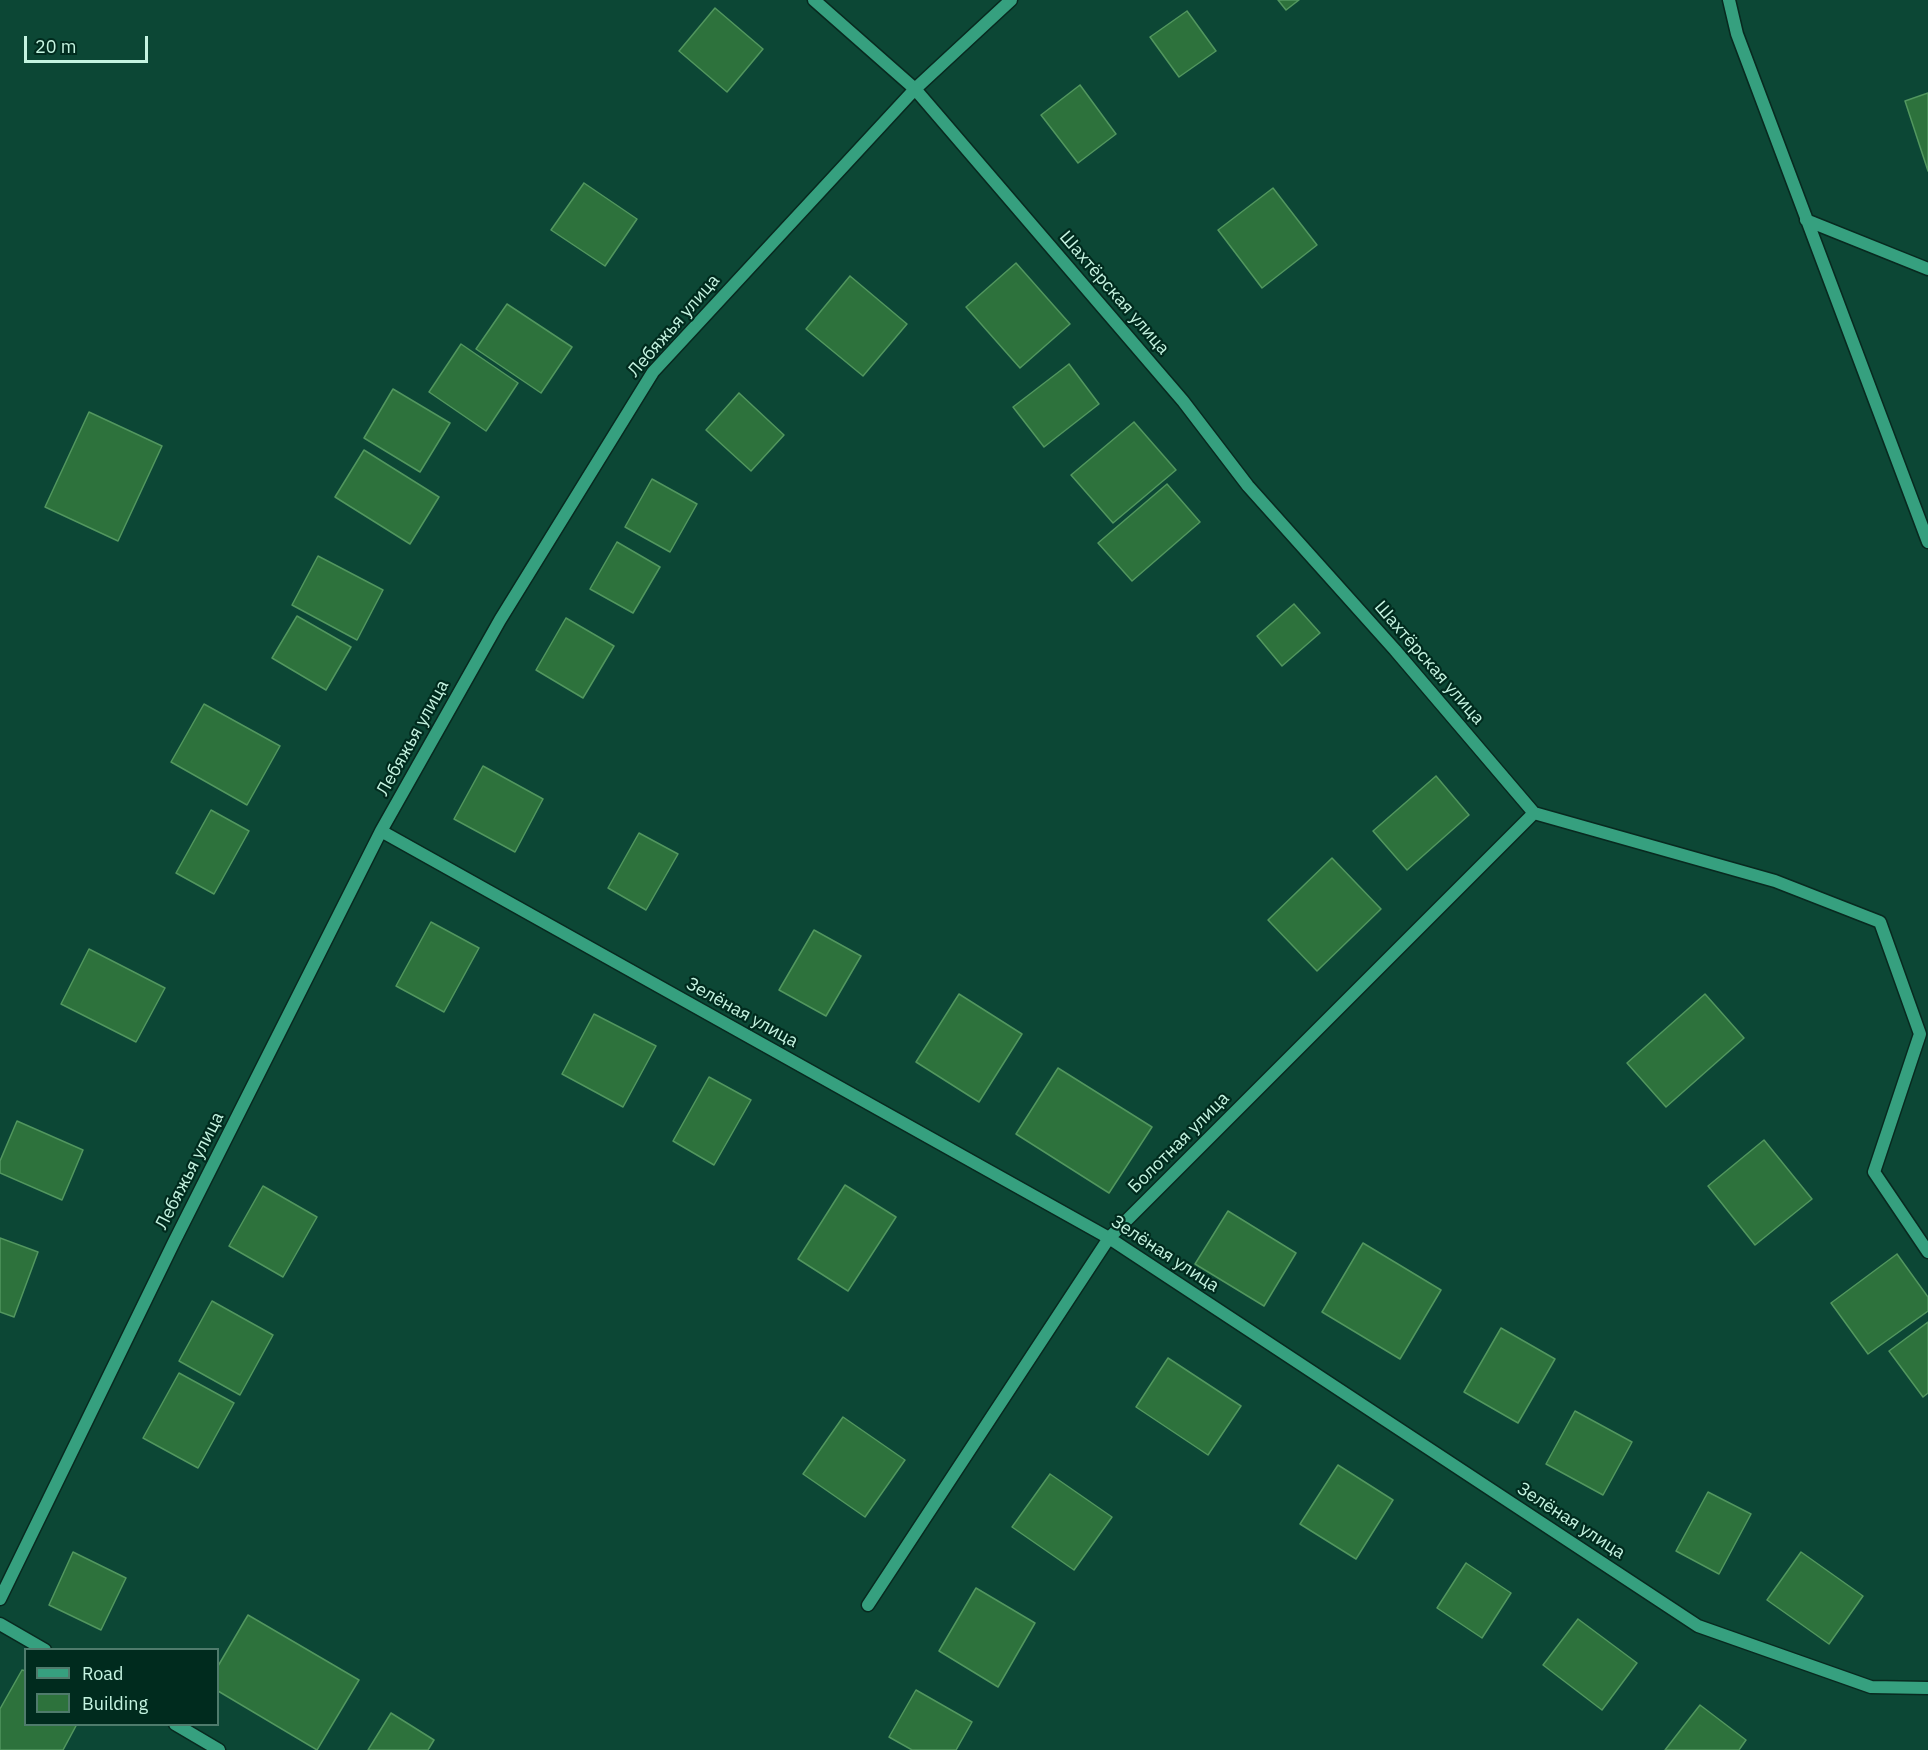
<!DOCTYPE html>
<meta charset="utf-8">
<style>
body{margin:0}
#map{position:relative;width:1928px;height:1750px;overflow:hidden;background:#0c4735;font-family:"IBM Plex Sans",sans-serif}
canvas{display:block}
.legend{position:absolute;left:24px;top:1648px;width:195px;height:78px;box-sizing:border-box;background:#002b1e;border:2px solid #4f7b6c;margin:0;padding:8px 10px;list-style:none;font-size:18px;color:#c5f4e1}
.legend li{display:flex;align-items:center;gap:12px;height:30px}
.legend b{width:30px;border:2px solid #4f7b6c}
.scale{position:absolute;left:24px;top:36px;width:124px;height:27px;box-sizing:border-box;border:3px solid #c5f4e1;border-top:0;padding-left:8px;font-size:18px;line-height:21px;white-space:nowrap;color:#c5f4e1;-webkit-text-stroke:4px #002b1e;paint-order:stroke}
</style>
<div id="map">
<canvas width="1928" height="1750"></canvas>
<ul class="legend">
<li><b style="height:8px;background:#36a07f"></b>Road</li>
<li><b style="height:16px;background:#2d723c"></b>Building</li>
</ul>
<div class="scale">20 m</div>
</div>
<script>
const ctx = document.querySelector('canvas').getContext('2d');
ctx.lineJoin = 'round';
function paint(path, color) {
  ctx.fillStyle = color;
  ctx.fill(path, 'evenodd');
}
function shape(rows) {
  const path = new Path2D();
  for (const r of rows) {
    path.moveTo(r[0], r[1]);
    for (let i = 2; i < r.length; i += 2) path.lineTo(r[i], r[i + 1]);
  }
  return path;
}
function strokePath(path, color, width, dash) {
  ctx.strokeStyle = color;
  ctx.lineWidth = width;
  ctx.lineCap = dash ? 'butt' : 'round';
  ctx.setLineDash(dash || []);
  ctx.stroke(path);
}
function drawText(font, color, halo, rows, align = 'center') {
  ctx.font = font + ' "IBM Plex Sans",sans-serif';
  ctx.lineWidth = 4.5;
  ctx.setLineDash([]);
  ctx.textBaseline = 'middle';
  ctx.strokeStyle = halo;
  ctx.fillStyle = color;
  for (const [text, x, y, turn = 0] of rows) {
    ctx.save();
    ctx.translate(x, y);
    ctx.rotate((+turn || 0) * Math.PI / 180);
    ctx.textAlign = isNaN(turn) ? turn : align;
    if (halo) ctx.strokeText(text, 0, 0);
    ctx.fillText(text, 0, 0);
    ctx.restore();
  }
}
const building = shape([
 [1278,0,1299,0,1286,10,1278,0],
 [715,8,763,49,727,92,679,51,715,8],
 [1187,11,1216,51,1179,77,1150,37,1187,11],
 [1080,85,1116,134,1078,163,1041,115,1080,85],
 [1928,93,1928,171,1905,101,1928,93],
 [584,183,637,219,605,266,551,230,584,183],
 [1273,188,1317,245,1262,288,1218,230,1273,188],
 [1016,263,1070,324,1020,368,966,307,1016,263],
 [850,276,907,324,863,376,806,329,850,276],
 [507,304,572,347,541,393,476,349,507,304],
 [461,344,518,383,486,431,429,392,461,344],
 [1069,364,1099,404,1044,447,1013,407,1069,364],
 [393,389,450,423,420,472,364,438,393,389],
 [739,393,784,435,751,471,706,430,739,393],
 [89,412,162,446,118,541,45,507,89,412],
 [1134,422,1176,470,1113,523,1071,475,1134,422],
 [364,450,439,497,410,544,335,497,364,450],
 [652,479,697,504,670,552,625,527,652,479],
 [1167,484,1200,522,1132,581,1098,543,1167,484],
 [617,542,660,567,633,613,590,589,617,542],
 [318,556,383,590,357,640,292,605,318,556],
 [1294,604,1320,633,1282,666,1257,636,1294,604],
 [297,616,351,647,326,690,272,658,297,616],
 [566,618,614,646,583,698,536,670,566,618],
 [204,704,280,746,247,805,171,762,204,704],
 [483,766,543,799,515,852,454,819,483,766],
 [1436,776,1469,815,1407,870,1373,831,1436,776],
 [211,810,249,831,214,894,176,873,211,810],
 [639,833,678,854,646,910,608,888,639,833],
 [1332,858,1381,909,1317,971,1268,920,1332,858],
 [431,922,479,948,444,1012,396,986,431,922],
 [814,930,861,956,826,1016,779,990,814,930],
 [89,949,165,988,136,1042,61,1004,89,949],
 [959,994,1022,1034,979,1102,916,1062,959,994],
 [1705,994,1744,1038,1666,1107,1627,1063,1705,994],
 [594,1014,656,1046,623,1107,562,1074,594,1014],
 [1058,1068,1152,1127,1109,1193,1016,1134,1058,1068],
 [709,1077,751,1100,714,1165,673,1141,709,1077],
 [17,1121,83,1150,62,1200,0,1173,0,1161,17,1121],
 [1764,1140,1812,1199,1755,1245,1708,1186,1764,1140],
 [845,1185,896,1217,848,1291,798,1259,845,1185],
 [263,1186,317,1217,283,1277,229,1246,263,1186],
 [1228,1211,1296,1253,1264,1306,1195,1264,1228,1211],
 [0,1238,38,1252,14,1317,0,1312,0,1238],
 [1363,1243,1441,1290,1400,1359,1322,1312,1363,1243],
 [1897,1254,1928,1297,1928,1311,1868,1354,1831,1303,1897,1254],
 [212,1301,273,1335,240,1395,179,1361,212,1301],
 [1928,1322,1928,1393,1923,1397,1889,1351,1928,1322],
 [1501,1328,1555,1359,1518,1423,1464,1392,1501,1328],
 [1168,1358,1241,1406,1208,1455,1136,1407,1168,1358],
 [179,1373,234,1403,198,1468,143,1438,179,1373],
 [1575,1411,1632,1442,1603,1495,1546,1464,1575,1411],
 [843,1417,905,1460,865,1517,803,1474,843,1417],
 [1338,1465,1393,1500,1356,1559,1300,1524,1338,1465],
 [1050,1474,1112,1517,1074,1570,1012,1527,1050,1474],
 [1708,1492,1751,1514,1719,1574,1676,1551,1708,1492],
 [73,1552,126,1578,101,1630,49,1605,73,1552],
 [1801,1552,1863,1596,1829,1644,1767,1600,1801,1552],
 [1466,1563,1511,1593,1482,1638,1437,1608,1466,1563],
 [976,1588,1035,1623,998,1687,939,1651,976,1588],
 [248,1615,359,1680,317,1750,218,1691,218,1666,248,1615],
 [1578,1619,1637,1663,1602,1710,1543,1665,1578,1619],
 [22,1670,26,1671,26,1724,77,1724,63,1750,0,1750,0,1709,22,1670],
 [916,1690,972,1722,956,1750,912,1750,889,1737,916,1690],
 [1700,1705,1746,1740,1739,1750,1665,1750,1700,1705],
 [391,1713,434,1740,428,1750,368,1750,391,1713]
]);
const minor = shape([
 [814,0,915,89,1183,401,1248,486,1395,650,1534,813,1775,881,1880,922,1920,1034,1874,1172,1928,1252],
 [1729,0,1737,34,1928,542],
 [1806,220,1928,269],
 [381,831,1109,1238,1698,1626,1871,1687,1928,1688],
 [0,1599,174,1242,381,831,500,620,653,372,915,89,1011,0],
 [868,1605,1109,1238,1534,813],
 [0,1624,45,1650],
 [175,1724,219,1750]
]);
const streetNames = [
 ["Шахтёрская улица",1114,293,49],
 ["Лебяжья улица",674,326,-49],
 ["Шахтёрская улица",1429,663,49],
 ["Лебяжья улица",413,738,-61],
 ["Зелёная улица",742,1013,29],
 ["Болотная улица",1179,1143,-45],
 ["Лебяжья улица",190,1171,-63],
 ["Зелёная улица",1165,1254,33],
 ["Зелёная улица",1571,1521,33]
];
paint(building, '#2d723c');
strokePath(building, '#52975f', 1.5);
strokePath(minor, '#08291f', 15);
strokePath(minor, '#36a07f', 12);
drawText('18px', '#c5f4e1', '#002b1e', streetNames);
</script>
